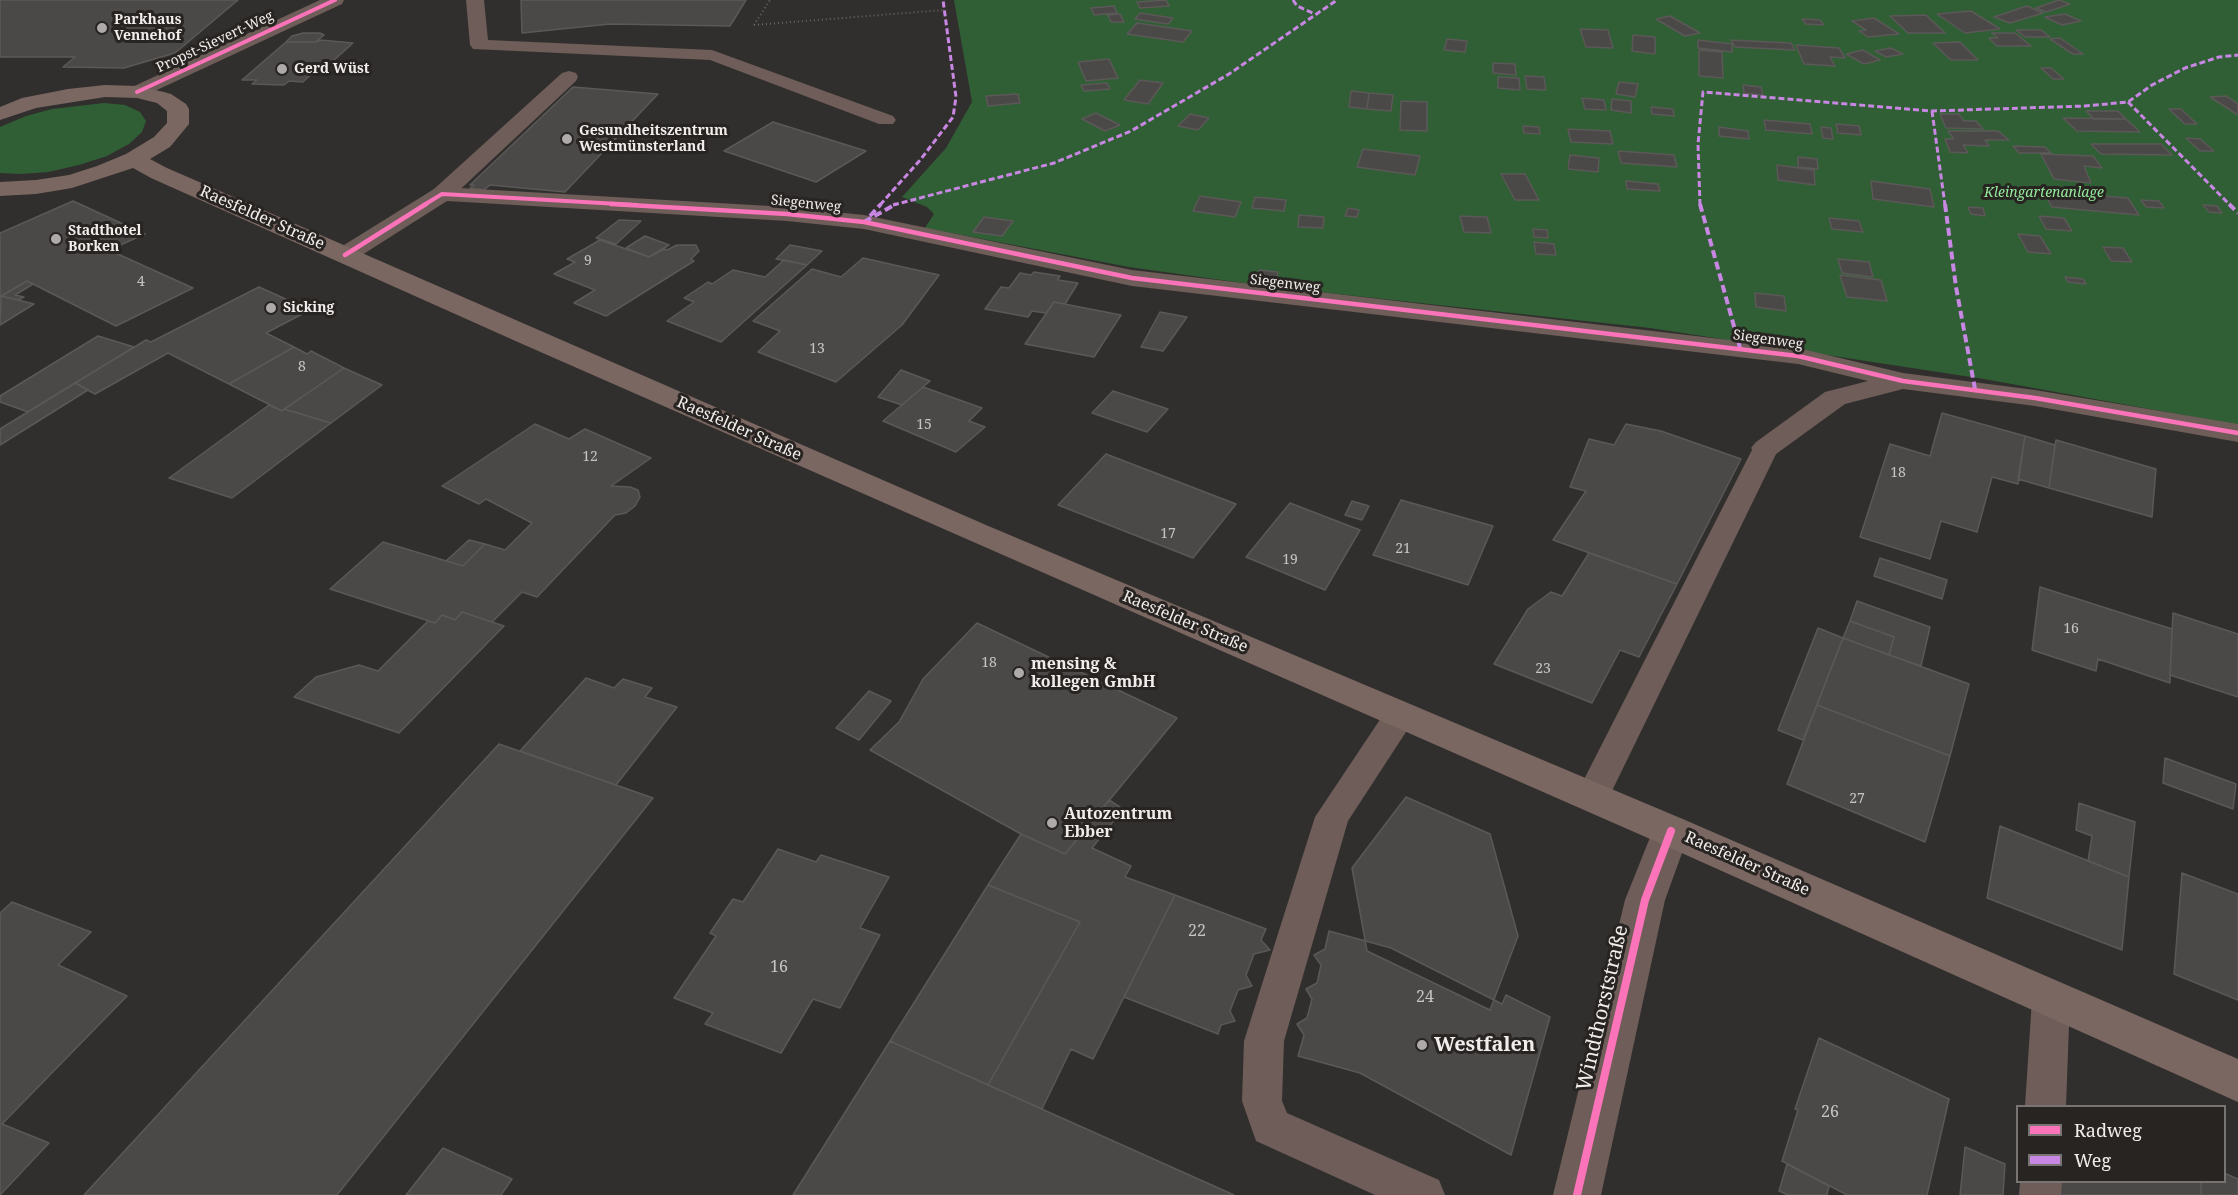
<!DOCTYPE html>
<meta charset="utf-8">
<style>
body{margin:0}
#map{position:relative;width:2238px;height:1195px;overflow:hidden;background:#312f2d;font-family:"Noto Serif",serif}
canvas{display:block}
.legend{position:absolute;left:2016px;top:1105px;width:210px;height:78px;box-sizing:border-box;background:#282422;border:2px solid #787473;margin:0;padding:8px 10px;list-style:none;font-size:18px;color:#f0edec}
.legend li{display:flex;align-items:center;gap:12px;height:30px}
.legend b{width:30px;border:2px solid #787473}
</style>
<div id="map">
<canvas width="2238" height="1195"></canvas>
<ul class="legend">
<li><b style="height:8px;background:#fb73b8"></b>Radweg</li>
<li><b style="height:8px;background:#c787e3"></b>Weg</li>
</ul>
</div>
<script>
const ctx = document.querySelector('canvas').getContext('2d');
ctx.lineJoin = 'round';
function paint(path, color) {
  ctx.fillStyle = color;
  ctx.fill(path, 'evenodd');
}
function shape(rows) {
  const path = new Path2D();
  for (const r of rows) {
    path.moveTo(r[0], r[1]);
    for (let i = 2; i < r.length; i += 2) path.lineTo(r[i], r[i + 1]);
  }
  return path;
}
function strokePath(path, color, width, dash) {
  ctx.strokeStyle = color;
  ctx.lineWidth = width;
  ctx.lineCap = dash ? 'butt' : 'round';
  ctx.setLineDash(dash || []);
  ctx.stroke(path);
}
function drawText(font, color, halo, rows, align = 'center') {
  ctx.font = font + ' "Noto Serif",serif';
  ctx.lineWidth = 6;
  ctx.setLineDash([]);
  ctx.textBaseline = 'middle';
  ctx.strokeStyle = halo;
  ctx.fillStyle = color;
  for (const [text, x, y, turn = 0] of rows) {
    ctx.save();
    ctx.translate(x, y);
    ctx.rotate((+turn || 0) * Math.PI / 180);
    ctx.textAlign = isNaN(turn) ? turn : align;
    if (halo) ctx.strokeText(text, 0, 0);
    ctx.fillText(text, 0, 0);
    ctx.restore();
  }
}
const green = shape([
 [954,0,2238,0,2238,425,1984,379,1650,328,1264,286,1129,267,925,228,934,214,927,207,902,197,946,148,972,102],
 [104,103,125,105,140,112,146,121,142,132,129,144,107,156,79,165,48,172,21,174,0,173,0,127,26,116,52,109]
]);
const building = shape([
 [0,0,238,0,175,53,124,68,63,67,75,57,0,57,0,0],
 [521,0,746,0,730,26,610,24,522,33,521,0],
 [1166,0,1169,6,1140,8,1137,2,1166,0],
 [2059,0,2070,4,2046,12,2036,8,2059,0],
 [1114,6,1117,13,1094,15,1091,8,1114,6],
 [2027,6,2043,13,2010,23,1994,17,2027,6],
 [1971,11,2000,29,1965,33,1937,14,1971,11],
 [1140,13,1173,18,1168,24,1135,19,1140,13],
 [1120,14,1124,22,1111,22,1108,15,1120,14],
 [2065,14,2081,21,2062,25,2045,17,2065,14],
 [1926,15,1945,33,1908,33,1890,16,1926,15],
 [1670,16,1700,33,1685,36,1656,19,1670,16],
 [1874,18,1899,34,1868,37,1859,31,1866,30,1852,21,1874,18],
 [1802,19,1820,20,1824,25,1806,24,1802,19],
 [1137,23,1192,31,1183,42,1127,34,1137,23],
 [1580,29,1608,30,1613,48,1586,47,1580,29],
 [2016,30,2041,30,2050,37,2025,37,2016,30],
 [303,33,320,33,324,35,316,42,286,42,292,36,303,33],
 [1992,33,2015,33,2031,46,1997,46,1989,38,1998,38,1992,33],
 [1633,35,1655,37,1655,54,1632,51,1633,35],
 [2060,38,2083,54,2073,54,2050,39,2060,38],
 [1447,39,1467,41,1465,52,1444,50,1447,39],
 [320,40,353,43,333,61,325,61,303,82,289,81,284,85,252,84,257,80,242,80,286,42,316,42,320,40],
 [1698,40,1732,44,1732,52,1698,48,1698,40],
 [1731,40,1791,43,1795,50,1735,47,1731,40],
 [1960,42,1978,60,1951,60,1933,43,1960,42],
 [1796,45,1839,48,1845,58,1830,57,1835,66,1804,64,1796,45],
 [1891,48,1903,54,1886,57,1875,51,1891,48],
 [1699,50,1722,52,1723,78,1699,76,1699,50],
 [1863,50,1880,60,1864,64,1846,54,1863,50],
 [1109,59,1118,78,1086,81,1078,62,1109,59],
 [1493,63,1515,64,1516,75,1493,73,1493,63],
 [2041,68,2051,68,2064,79,2053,79,2041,68],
 [1525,76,1544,77,1546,90,1527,89,1525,76],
 [1498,77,1519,78,1520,90,1498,88,1498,77],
 [1140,80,1163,83,1148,104,1124,100,1140,80],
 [1619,82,1638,84,1635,97,1616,94,1619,82],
 [1107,83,1110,89,1084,91,1081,85,1107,83],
 [1743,85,1761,87,1763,95,1744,93,1743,85],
 [573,87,658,94,565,192,490,185,484,190,470,188,474,185,470,185,573,87],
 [1351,91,1369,93,1367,109,1349,107,1351,91],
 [1369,93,1393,95,1391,111,1367,109,1369,93],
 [1018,94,1020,103,988,106,986,96,1018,94],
 [2226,96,2238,104,2238,115,2210,97,2226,96],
 [1582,98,1604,100,1606,110,1585,109,1582,98],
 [1612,99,1631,101,1631,113,1611,110,1612,99],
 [1401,101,1427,102,1427,131,1400,130,1401,101],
 [1651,107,1673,109,1674,116,1652,114,1651,107],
 [2169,109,2181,109,2197,124,2185,124,2169,109],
 [2086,111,2118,111,2126,119,2094,119,2086,111],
 [1096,113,1120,125,1105,131,1082,119,1096,113],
 [1190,114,1209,118,1198,130,1178,126,1190,114],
 [1940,114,1959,114,1964,121,1976,121,1983,129,1946,128,1940,114],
 [2063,118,2126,119,2140,132,2077,131,2063,118],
 [1764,120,1810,124,1812,134,1766,130,1764,120],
 [773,122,866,151,816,182,724,151,773,122],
 [1836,124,1859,126,1861,135,1838,133,1836,124],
 [1523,126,1539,127,1540,134,1524,133,1523,126],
 [1719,127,1748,131,1749,139,1719,136,1719,127],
 [1821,127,1831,128,1833,139,1823,138,1821,127],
 [1568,129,1610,131,1613,144,1571,142,1568,129],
 [1948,131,1998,131,2009,140,1985,140,1989,146,1963,145,1968,153,1950,152,1945,139,1954,139,1948,131],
 [2186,138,2200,139,2214,151,2200,151,2186,138],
 [2091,144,2161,144,2172,155,2101,154,2091,144],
 [2013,146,2045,147,2051,153,2019,153,2013,146],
 [1363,149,1420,156,1415,175,1357,167,1363,149],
 [1618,151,1674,155,1677,167,1621,163,1618,151],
 [2041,154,2093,156,2102,168,2084,166,2091,183,2054,179,2041,154],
 [1570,155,1599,158,1598,172,1568,169,1570,155],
 [1798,157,1817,159,1818,169,1798,167,1798,157],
 [1777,165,1814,170,1815,185,1778,180,1777,165],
 [1501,174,1525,174,1539,200,1515,200,1501,174],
 [1626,181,1658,184,1660,191,1627,189,1626,181],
 [1871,181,1930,189,1934,207,1873,199,1871,181],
 [2043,191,2128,198,2139,215,2052,207,2043,191],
 [1200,196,1241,202,1235,217,1193,211,1200,196],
 [1255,197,1286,200,1284,211,1252,208,1255,197],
 [2141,200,2159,201,2164,208,2146,207,2141,200],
 [73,201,145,234,109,250,193,288,116,326,27,281,0,297,0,233,73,201],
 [2203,205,2217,206,2222,213,2209,212,2203,205],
 [1968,207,1983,208,1985,216,1971,214,1968,207],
 [1348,208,1359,210,1357,217,1345,216,1348,208],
 [1299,215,1324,217,1323,228,1298,227,1299,215],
 [1460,216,1487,217,1491,233,1464,232,1460,216],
 [2039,216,2064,218,2072,231,2046,229,2039,216],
 [984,217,1013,221,1002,236,973,232,984,217],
 [1829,218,1859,221,1863,232,1832,229,1829,218],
 [619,220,641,221,616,244,596,238,619,220],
 [1533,229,1547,230,1548,238,1534,237,1533,229],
 [2018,234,2040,236,2051,254,2028,252,2018,234],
 [645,236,669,245,649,257,626,248,645,236],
 [600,240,649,257,664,249,667,250,677,245,696,245,699,251,691,259,694,261,606,316,574,303,595,290,554,274,575,262,567,259,600,240],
 [1534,242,1554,244,1556,255,1536,254,1534,242],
 [790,245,822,251,807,265,776,259,790,245],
 [2103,247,2123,248,2132,262,2111,261,2103,247],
 [863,258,939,275,902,325,836,382,758,352,780,331,753,321,812,269,841,277,863,258],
 [1838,259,1869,262,1873,277,1842,273,1838,259],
 [784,260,807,265,721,342,667,321,694,302,684,298,708,282,712,284,733,270,765,277,784,260],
 [1259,270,1278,272,1276,280,1256,278,1259,270],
 [1034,272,1060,276,1058,280,1078,283,1065,304,1054,302,1046,313,1032,311,1028,317,985,309,1001,287,1009,288,1020,273,1031,275,1034,272],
 [1840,275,1881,280,1887,301,1847,297,1840,275],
 [2065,277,2083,279,2086,284,2068,282,2065,277],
 [27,281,33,284,15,295,24,297,18,300,1,296,27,281],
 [259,287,310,310,266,333,294,347,229,384,168,353,95,394,75,383,146,340,151,342,259,287],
 [1755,293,1784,296,1786,311,1756,307,1755,293],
 [1,296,18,300,34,304,0,325,1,296],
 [1054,302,1121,315,1094,357,1025,344,1054,302],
 [1160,312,1187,317,1163,351,1141,347,1160,312],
 [98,336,134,347,28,412,0,402,0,396,98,336],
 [294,347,307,354,311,351,344,368,282,411,229,384,294,347],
 [344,368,382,385,331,423,284,409,344,368],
 [901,370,930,381,902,405,878,397,901,370],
 [75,383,88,390,0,445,0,429,75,383],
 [923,387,982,408,969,421,985,427,956,452,883,421,923,387],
 [1113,391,1168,409,1147,432,1092,413,1113,391],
 [269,405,282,411,284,409,331,423,232,498,169,478,269,405],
 [1942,413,2025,436,2018,484,1992,477,1977,532,1941,521,1930,559,1860,537,1890,444,1930,456,1942,413],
 [535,424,569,439,585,429,651,458,611,486,630,487,638,490,640,497,635,506,626,513,615,515,537,597,522,592,492,622,462,612,455,620,442,615,435,623,330,589,383,542,463,566,485,544,505,550,532,523,486,499,479,504,442,486,535,424],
 [1626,424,1661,431,1741,459,1677,584,1553,540,1586,491,1570,487,1589,439,1614,445,1626,424],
 [2025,436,2055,445,2049,488,2018,479,2025,436],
 [2056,440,2156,469,2152,517,2049,488,2056,440],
 [1106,454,1236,504,1193,558,1058,505,1106,454],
 [1401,500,1493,526,1468,585,1373,555,1401,500],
 [1352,501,1369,506,1362,520,1345,515,1352,501],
 [1290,503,1360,530,1325,590,1246,557,1290,503],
 [469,540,485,544,463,566,446,561,469,540],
 [1589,553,1677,584,1639,657,1620,650,1592,703,1494,664,1528,609,1551,592,1562,596,1589,553],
 [1880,558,1947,580,1942,599,1874,576,1880,558],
 [2040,587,2172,629,2170,683,2098,659,2096,671,2032,650,2040,587],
 [1857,601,1930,627,1921,666,1889,655,1894,637,1850,621,1857,601],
 [462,612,504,626,399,733,294,697,316,677,359,665,378,671,428,621,435,623,442,615,455,620,462,612],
 [2173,613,2238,634,2238,697,2170,675,2173,613],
 [1850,621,1894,637,1889,655,1843,638,1850,621],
 [977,623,1177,718,1065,854,1021,834,870,750,899,722,923,679,977,623],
 [1818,628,1843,638,1803,740,1778,730,1818,628],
 [1843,638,1969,684,1950,756,1817,705,1843,638],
 [586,678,614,688,623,679,652,688,645,697,677,707,616,785,520,751,586,678],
 [869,691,891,701,859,740,836,728,869,691],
 [1817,705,1950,756,1925,842,1787,784,1817,705],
 [499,744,653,798,337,1195,84,1195,499,744],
 [2165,758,2236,784,2233,809,2163,783,2165,758],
 [1406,797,1490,834,1518,936,1490,1010,1367,951,1352,868,1406,797],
 [1109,800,1123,809,1092,848,1131,866,1125,877,1175,895,1093,1059,1071,1049,1042,1109,988,1085,1080,922,988,885,1021,834,1065,854,1109,800],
 [2079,803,2135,822,2129,877,2088,861,2092,836,2076,830,2079,803],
 [2000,826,2129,877,2122,950,1987,898,2000,826],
 [778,849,816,862,821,855,889,877,860,928,880,935,840,1008,813,999,781,1053,705,1024,713,1013,674,998,716,936,710,933,733,899,743,902,778,849],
 [2182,873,2238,894,2238,1000,2174,974,2182,873],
 [988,885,1080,922,988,1085,890,1041,988,885],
 [1175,895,1266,929,1261,940,1270,950,1254,954,1246,975,1252,986,1238,990,1230,1011,1235,1021,1221,1025,1218,1034,1124,997,1175,895],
 [12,902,91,932,58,965,127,996,2,1124,49,1143,0,1195,0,913,12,902],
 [1329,931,1391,948,1502,1004,1506,995,1550,1017,1511,1155,1360,1073,1298,1056,1304,1035,1297,1024,1307,1018,1312,999,1306,989,1317,983,1321,965,1314,955,1325,949,1329,931],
 [1819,1038,1949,1099,1927,1195,1847,1195,1782,1161,1798,1110,1795,1109,1819,1038],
 [890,1041,988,1085,1234,1195,793,1195,890,1041],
 [1965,1147,2005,1164,2003,1195,1960,1195,1965,1147],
 [443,1148,512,1179,501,1195,406,1195,443,1148],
 [1787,1164,1829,1186,1827,1195,1788,1195,1779,1191,1787,1164],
 [2224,1173,2238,1179,2238,1195,2201,1195,2201,1182,2224,1182,2224,1173],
 [2059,1182,2201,1182,2201,1195,2058,1195,2059,1182]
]);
const path = shape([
 [754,25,944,10],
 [754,25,770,0]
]);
const service = shape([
 [466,0,484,0,488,40,712,50,893,116,896,120,893,124,879,124,710,60,473,49,470,45,466,0],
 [569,71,576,73,578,77,576,81,450,199,442,200,434,199,431,194,434,189,562,73,569,71],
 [1766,440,1775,442,1779,448,1609,797,1604,807,1592,811,1580,807,1575,797,1753,448,1757,442,1766,440],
 [1401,703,1413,706,1417,715,1348,821,1284,1041,1282,1101,1287,1113,1439,1180,1445,1195,1375,1195,1256,1141,1242,1101,1244,1041,1315,817,1389,706,1401,703],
 [2051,982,2065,987,2070,999,2066,1106,2025,1106,2032,999,2037,987,2051,982],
 [2020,1182,2062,1182,2061,1195,2019,1195,2020,1182]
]);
const minor = shape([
 [320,0,344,0,342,4,144,96,137,98,130,96,127,92,130,88,320,0],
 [442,187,787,207,864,215,1132,270,1798,348,1903,373,2035,390,2238,424,2238,442,2035,406,1903,389,1845,404,1776,454,1766,457,1756,454,1751,448,1756,442,1825,392,1868,381,1798,364,1132,286,864,229,787,221,447,201,354,260,345,262,336,260,333,255,336,250,434,189,442,187],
 [1671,815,1685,820,1690,831,1665,900,1601,1195,1553,1195,1625,900,1657,820,1671,815]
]);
const secondary = shape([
 [105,85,137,86,164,92,171,94,186,104,189,109,189,124,170,147,150,159,167,168,986,525,1685,820,2238,1059,2238,1102,1657,842,520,343,151,178,133,168,72,188,36,194,0,196,0,182,36,180,69,175,97,166,126,154,154,137,167,123,167,111,157,103,137,98,105,97,36,108,0,120,0,107,22,98,68,89,105,85]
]);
const quietFar1 = shape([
 [1293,0,1297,6,1315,14],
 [2128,102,2230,205],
 [1932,111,1945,205],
 [880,205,921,159,953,117,956,97,943,0],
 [893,205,1054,163,1131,131,1229,74,1337,0],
 [1700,205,1698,144,1703,92,1932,111,2085,106,2128,102,2152,85,2185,68,2219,57,2238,55]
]);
const quiet = shape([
 [1700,204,1740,348],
 [1945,204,1956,287,1975,389],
 [2229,204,2238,213],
 [870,216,881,204],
 [864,222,896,204]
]);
const cyclewayFar2 = shape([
 [137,92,335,0],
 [424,205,442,194,637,205]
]);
const cyclewayFar1 = shape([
 [611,204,787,214,864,222,1132,278,1798,356,1903,381,2035,398,2238,433],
 [345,255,426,204]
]);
const cycleway = shape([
 [1577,1195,1645,900,1671,831]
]);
const markers = [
 [102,28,6,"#adaaa9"],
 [282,69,6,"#adaaa9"],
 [567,139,6,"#adaaa9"],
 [56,239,6,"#adaaa9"],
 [271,308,6,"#adaaa9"],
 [1019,673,6,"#adaaa9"],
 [1052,823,6,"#adaaa9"],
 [1422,1045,6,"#adaaa9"]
];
const farPoinames = [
 ["Parkhaus",114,20],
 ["Vennehof",114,36],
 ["Gerd Wüst",294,69],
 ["Gesundheitszentrum",579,131],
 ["Westmünsterland",579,147],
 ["Stadthotel",68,231],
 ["Borken",68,247],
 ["Sicking",283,308]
];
const farStreetnames = [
 ["Propst-Sievert-Weg",215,42,-25],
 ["Siegenweg",806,204,6],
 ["Siegenweg",1285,284,7],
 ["Siegenweg",1768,340,8]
];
const farParknames = [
 ["Kleingartenanlage",2044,193]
];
const numberNames = [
 ["9",588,261],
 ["4",141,282],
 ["13",817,349],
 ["8",302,367],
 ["15",924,425],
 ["12",590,457],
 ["18",1898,473],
 ["17",1168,534],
 ["21",1403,549],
 ["19",1290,560],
 ["16",2071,629],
 ["18",989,663],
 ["23",1543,669],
 ["27",1857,799]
];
const streetNames = [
 ["Raesfelder Straße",262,218,24],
 ["Raesfelder Straße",739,429,24],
 ["Raesfelder Straße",1185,622,23],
 ["Raesfelder Straße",1747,864,24]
];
const poiNames = [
 ["mensing &",1031,664],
 ["kollegen GmbH",1031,682],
 ["Autozentrum",1064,814],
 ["Ebber",1064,832]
];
const nearNumbernames = [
 ["22",1197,931],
 ["16",779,967],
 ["24",1425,997],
 ["26",1830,1112]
];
const nearStreetnames = [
 ["Windthorststraße",1603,1008,-77]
];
const nearPoinames = [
 ["Westfalen",1434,1045]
];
paint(green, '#305e35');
paint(building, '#4b4948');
strokePath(building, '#5b5957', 1.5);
strokePath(path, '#6d6461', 2, [1, 3]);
paint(service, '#6e5d58');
paint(minor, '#6e5d58');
paint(secondary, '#7b6762');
strokePath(quietFar1, '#c787e3', 3, [6, 3]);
strokePath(quiet, '#c787e3', 4, [8, 4]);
strokePath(cyclewayFar2, '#fb73b8', 4);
strokePath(cyclewayFar1, '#fb73b8', 4.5);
strokePath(cycleway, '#fb73b8', 8);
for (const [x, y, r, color] of markers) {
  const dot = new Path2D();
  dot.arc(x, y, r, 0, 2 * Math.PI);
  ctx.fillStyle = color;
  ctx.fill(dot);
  strokePath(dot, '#282422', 2);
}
drawText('bold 14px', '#f0edec', '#282422', farPoinames, 'left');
drawText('14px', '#f0edec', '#282422', farStreetnames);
drawText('italic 14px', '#93eb9b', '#282422', farParknames);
drawText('14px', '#c7c4c3', null, numberNames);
drawText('16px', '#f0edec', '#282422', streetNames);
drawText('bold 16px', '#f0edec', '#282422', poiNames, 'left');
drawText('16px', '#c7c4c3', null, nearNumbernames);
drawText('20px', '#f0edec', '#282422', nearStreetnames);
drawText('bold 20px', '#f0edec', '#282422', nearPoinames, 'left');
</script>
